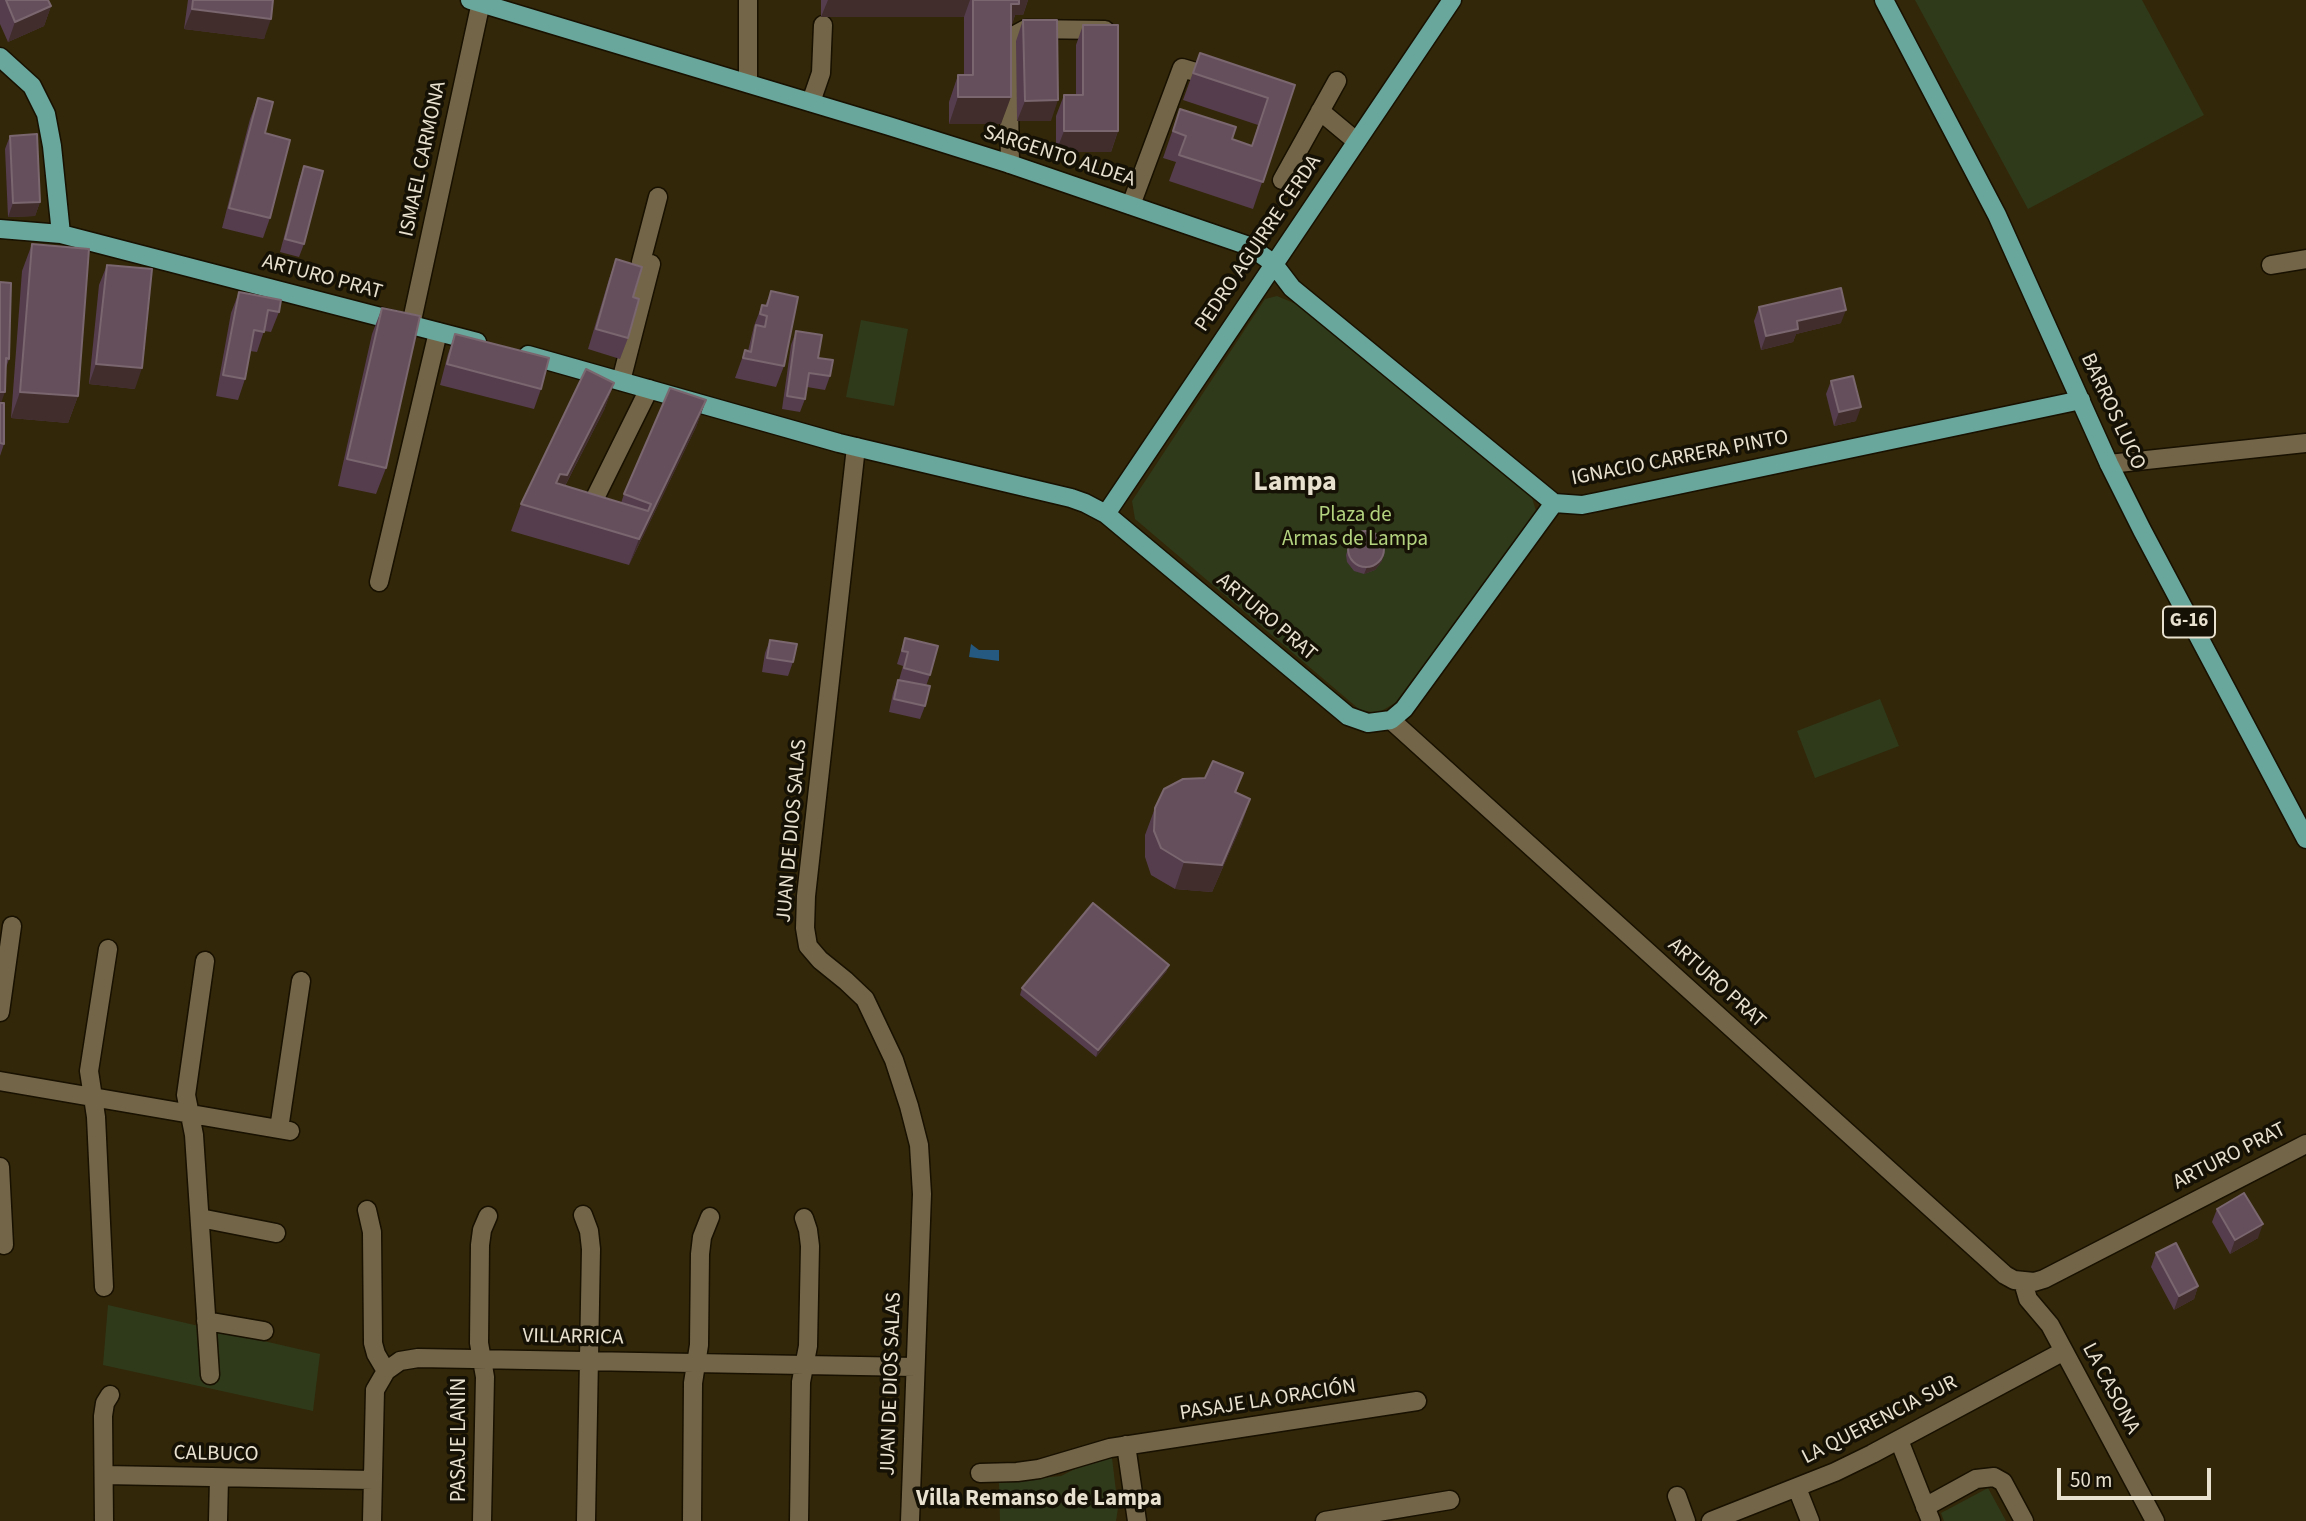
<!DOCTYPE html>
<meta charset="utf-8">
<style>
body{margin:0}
#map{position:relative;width:2306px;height:1521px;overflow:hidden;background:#322709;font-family:"Source Sans 3",sans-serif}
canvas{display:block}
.scale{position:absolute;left:2057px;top:1468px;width:154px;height:32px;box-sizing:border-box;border:4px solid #e8e1d0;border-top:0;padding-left:9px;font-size:21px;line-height:24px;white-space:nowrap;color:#e8e1d0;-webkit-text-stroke:5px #161105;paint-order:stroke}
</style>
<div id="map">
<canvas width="2306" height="1521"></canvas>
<div class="scale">50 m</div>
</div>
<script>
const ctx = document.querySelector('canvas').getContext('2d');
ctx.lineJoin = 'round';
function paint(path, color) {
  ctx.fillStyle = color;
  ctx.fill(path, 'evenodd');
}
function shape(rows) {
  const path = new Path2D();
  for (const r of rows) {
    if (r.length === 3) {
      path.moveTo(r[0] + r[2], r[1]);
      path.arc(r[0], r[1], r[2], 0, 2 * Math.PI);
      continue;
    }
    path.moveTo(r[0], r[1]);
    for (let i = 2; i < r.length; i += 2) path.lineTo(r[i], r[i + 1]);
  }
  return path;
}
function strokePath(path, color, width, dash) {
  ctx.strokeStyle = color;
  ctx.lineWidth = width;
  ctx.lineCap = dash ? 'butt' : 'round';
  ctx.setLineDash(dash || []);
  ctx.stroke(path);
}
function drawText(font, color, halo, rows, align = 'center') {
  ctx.font = font + ' "Source Sans 3",sans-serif';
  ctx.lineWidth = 7;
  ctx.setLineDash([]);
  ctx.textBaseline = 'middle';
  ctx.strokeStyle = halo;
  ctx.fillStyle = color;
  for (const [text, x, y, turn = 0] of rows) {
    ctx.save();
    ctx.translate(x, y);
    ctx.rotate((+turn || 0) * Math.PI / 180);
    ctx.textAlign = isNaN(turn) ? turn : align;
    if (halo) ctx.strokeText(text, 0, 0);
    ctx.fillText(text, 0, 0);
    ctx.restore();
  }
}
const green = shape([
 [1915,0,2142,0,2204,115,2028,209],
 [1277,296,1296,304,1532,498,1537,514,1395,703,1378,713,1360,710,1135,519,1132,501,1265,299],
 [861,320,908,329,894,406,846,397],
 [1880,699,1899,746,1815,778,1797,731],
 [108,1305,320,1354,313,1411,103,1365],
 [1112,1458,1118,1508,1116,1521,1000,1521,999,1482,1061,1476,1087,1463],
 [1988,1488,2006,1521,1944,1521,1941,1513]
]);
const water = shape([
 [971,644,979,650,999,650,999,661,969,657]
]);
const minor = shape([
 [748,0,748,83],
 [811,102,821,73,823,25],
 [1320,111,1356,141],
 [1010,164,1008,48,1013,36,1026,29,1105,30],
 [1282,180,1337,81],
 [1131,205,1182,68,1216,78],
 [2271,265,2306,259],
 [411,325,481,2],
 [621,381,651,264,641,262,658,197],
 [856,447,806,896,805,928,808,946,820,960,846,981,865,999,894,1060,909,1106,919,1145,922,1194,910,1521],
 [2109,464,2306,443],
 [592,504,649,389],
 [379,582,438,332],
 [1391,720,2005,1275,2014,1280,2034,1282,2044,1279,2306,1144],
 [205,961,186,1095,194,1135,210,1375],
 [0,1012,12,926],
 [0,1081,290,1131],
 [279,1129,301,981],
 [0,1167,4,1245],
 [367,1210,372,1232,373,1343,376,1354,386,1371],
 [583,1215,589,1231,591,1249,586,1521],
 [200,1218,276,1233],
 [2023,1282,2028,1299,2050,1325,2155,1521],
 [104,1287,96,1117,89,1071,108,949],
 [206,1321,264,1331],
 [1899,1440,1931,1521],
 [1126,1445,1137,1521],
 [980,1473,1017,1472,1039,1469,1110,1448,1417,1401],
 [104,1475,373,1480],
 [1797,1488,1810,1521],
 [1677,1496,1686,1521],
 [1925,1507,1976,1479,1994,1477,2003,1482,2024,1521],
 [104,1521,103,1416,105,1403,110,1395],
 [218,1521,219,1478],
 [372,1521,375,1390,386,1371,400,1361,418,1358,915,1367],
 [482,1521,485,1377,479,1343,480,1245,482,1230,488,1216],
 [692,1521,693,1383,699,1345,700,1254,702,1237,710,1217],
 [799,1521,801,1382,808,1346,810,1246,808,1230,804,1218],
 [1325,1521,1450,1500],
 [1711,1521,1835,1472,1872,1454,2064,1351]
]);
const major = shape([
 [470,0,889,126,1010,164,1249,246,1273,263,1292,288,1554,503],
 [1884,0,1997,215,2109,464,2142,530,2306,839],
 [0,57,32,86,46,114,52,146,61,234],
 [0,229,61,234,477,342],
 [528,355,839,443,1071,498,1085,503,1106,514,1348,716,1368,723,1391,720,1404,709,1554,503],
 [1554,503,1582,505,1597,502,2081,400],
 [1106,514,1452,0]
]);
const wall = shape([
 [0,0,48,0,51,6,44,26,8,42,0,24],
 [188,0,273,0,264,39,184,29],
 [821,0,1028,0,1023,15,1015,15,1011,27,1001,124,949,124,949,102,958,75,964,75,964,17,821,17],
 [1023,20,1051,121,1017,121,1016,41],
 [1083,25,1118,131,1111,152,1056,152,1056,116,1064,95,1076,95,1076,45],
 [1200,53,1295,85,1253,209,1169,181,1176,162,1163,158,1180,109,1232,139,1252,146,1258,125,1183,100],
 [258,98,265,133,270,218,263,238,222,228,250,119],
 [10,136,40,202,35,216,8,217,5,149],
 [304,166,304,244,299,257,280,252,299,180],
 [32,244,78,396,68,423,11,418,22,271],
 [616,259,633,297,628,338,620,359,588,349,609,279],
 [107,265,135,389,89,384,99,285],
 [0,282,9,359,6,368,1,403,4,444,0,456],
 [771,291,784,366,776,387,735,378,745,350,748,351,754,326,762,305,765,306],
 [239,292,279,312,271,332,264,331,257,352,250,351,245,379,238,400,216,396,231,313],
 [1759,307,1841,323,1796,334,1793,342,1761,350,1754,321],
 [382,308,386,468,376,494,338,486,372,334],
 [796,331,818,358,830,376,825,390,807,387,805,399,800,412,782,409,791,345],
 [455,334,541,389,534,409,440,385,448,354],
 [1831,381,1856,421,1834,426,1826,394],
 [614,383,604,410,565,486,621,503,624,494,706,400,696,427,629,565,511,531,521,504],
 [1352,536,1382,561,1375,570,1364,574,1354,571,1347,562,1346,555],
 [905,638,930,675,926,686,925,706,920,719,889,712,893,693,898,680,899,680,903,666,897,664],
 [770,640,793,662,788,676,762,672,765,653],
 [1243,773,1236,793,1250,799,1241,826,1212,892,1175,889,1151,875,1145,857,1145,835,1155,808,1205,778],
 [1169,965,1166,972,1096,1057,1020,995,1022,988],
 [2217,1209,2258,1238,2230,1254,2212,1222],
 [2156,1253,2198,1286,2194,1299,2174,1310,2151,1267]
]);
const shadedWall = shape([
 [828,0,970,0,964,17,821,17],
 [1015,0,1028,0,1023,15,1015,15,1010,31,1011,4],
 [51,6,44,26,8,42,15,22],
 [192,9,271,19,264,39,184,29],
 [958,97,1011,97,1001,124,949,124],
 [1058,100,1051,121,1017,121,1025,101],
 [1064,131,1118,131,1111,152,1056,152],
 [40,202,35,216,8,217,13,203],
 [1846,310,1841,323,1796,334,1793,342,1761,350,1766,336,1797,321],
 [96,364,142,368,135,389,89,384],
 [614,383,604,410,557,501,556,483,560,474],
 [0,392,5,392,0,406],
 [20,392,78,396,68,423,11,418],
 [706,400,696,427,629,565,639,539],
 [1861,407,1856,421,1834,426,1839,412],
 [1384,555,1382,561,1375,570,1364,574,1367,567],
 [1250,799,1241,826,1212,892,1175,889,1184,862],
 [1169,965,1166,972,1096,1057,1098,1050],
 [2263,1224,2258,1238,2230,1254,2235,1240],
 [2198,1286,2194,1299,2174,1310,2179,1296]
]);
const building = shape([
 [6,0,48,0,51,6,15,22,6,0],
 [193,0,273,0,271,19,192,9,193,0],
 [973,0,1019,0,1019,4,1011,4,1011,97,958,97,958,75,973,75,973,0],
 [1023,20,1057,20,1058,100,1025,101,1023,20],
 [1083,25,1118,25,1118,131,1064,131,1064,95,1083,95,1083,25],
 [1200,53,1295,85,1263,182,1179,155,1186,136,1173,131,1180,109,1236,127,1232,139,1252,146,1268,98,1193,73,1200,53],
 [258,98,273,102,265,133,290,140,270,218,229,208,258,98],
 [37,134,40,202,13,203,10,136,37,134],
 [304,166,323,171,304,244,285,239,304,166],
 [32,244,89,249,78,396,20,392,32,244],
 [616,259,642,267,633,297,639,299,628,338,596,329,616,259],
 [107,265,152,269,142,368,96,364,107,265],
 [0,282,11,283,9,359,6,358,5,392,0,392,0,282],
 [1841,288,1846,310,1797,321,1798,329,1766,336,1759,307,1841,288],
 [771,291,798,297,784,366,743,358,745,350,751,352,756,325,765,327,767,316,760,314,762,305,767,306,771,291],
 [239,292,281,300,279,312,268,310,264,332,254,330,245,379,223,375,239,292],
 [382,308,420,316,386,468,347,459,382,308],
 [796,331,822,335,818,358,833,360,830,376,809,373,805,399,787,396,796,331],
 [455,334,549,358,541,389,447,364,455,334],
 [586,369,614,383,567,475,560,474,556,483,648,511,651,504,624,494,670,388,706,400,639,539,521,504,586,369],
 [1853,376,1861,407,1839,412,1831,381,1853,376],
 [0,403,4,403,4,444,0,443,0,403],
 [1366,549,18],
 [905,638,938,646,930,675,904,668,908,652,902,651,905,638],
 [770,640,797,644,793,662,767,658,770,640],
 [898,680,930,686,925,706,894,699,898,680],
 [1213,761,1243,773,1235,792,1250,799,1222,865,1184,862,1161,848,1154,831,1155,808,1164,789,1183,779,1205,778,1213,761],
 [1093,903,1169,965,1098,1050,1022,988,1093,903],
 [2244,1193,2263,1224,2235,1240,2217,1209,2244,1193],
 [2176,1243,2198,1286,2179,1296,2156,1253,2176,1243]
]);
const shields = [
 [2189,622,52]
];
const shieldNames = [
 ["G-16",2189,622]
];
const streetNames = [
 ["SARGENTO ALDEA",1059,157,18],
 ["ISMAEL CARMONA",424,159,-78],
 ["PEDRO AGUIRRE CERDA",1259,244,-56],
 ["ARTURO PRAT",322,278,15],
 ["BARROS LUCO",2112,412,65],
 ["IGNACIO CARRERA PINTO",1680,459,-11],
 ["ARTURO PRAT",1266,618,40],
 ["JUAN DE DIOS SALAS",793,831,-85],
 ["ARTURO PRAT",1716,984,42],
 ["ARTURO PRAT",2230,1157,-27],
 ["VILLARRICA",573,1338,1],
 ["JUAN DE DIOS SALAS",892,1384,-88],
 ["LA CASONA",2110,1389,62],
 ["PASAJE LA ORACIÓN",1268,1401,-9],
 ["LA QUERENCIA SUR",1880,1421,-27],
 ["PASAJE LANÍN",460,1440,-90],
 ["CALBUCO",216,1455,1]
];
const parkNames = [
 ["Plaza de",1355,516],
 ["Armas de Lampa",1355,540]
];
const neighbourhoodNames = [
 ["Villa Remanso de Lampa",1039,1500]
];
const districtNames = [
 ["Lampa",1295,484]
];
paint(green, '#2f3a1b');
paint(water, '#255980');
strokePath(minor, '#181000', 21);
strokePath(major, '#181000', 21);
strokePath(minor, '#736648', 18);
strokePath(major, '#69a69b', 18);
paint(wall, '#553d4e');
paint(shadedWall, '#402d2c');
paint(building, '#654f5c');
strokePath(building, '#79666e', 2);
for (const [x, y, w] of shields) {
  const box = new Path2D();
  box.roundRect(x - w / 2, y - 15.5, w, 31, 5);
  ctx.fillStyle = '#161105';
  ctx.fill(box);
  strokePath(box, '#e8e1d0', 2);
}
drawText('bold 19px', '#e8e1d0', null, shieldNames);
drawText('21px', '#e8e1d0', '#161105', streetNames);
drawText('21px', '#b3d37f', '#161105', parkNames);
drawText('bold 23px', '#e8e1d0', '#161105', neighbourhoodNames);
drawText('bold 28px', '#e8e1d0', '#161105', districtNames);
</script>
